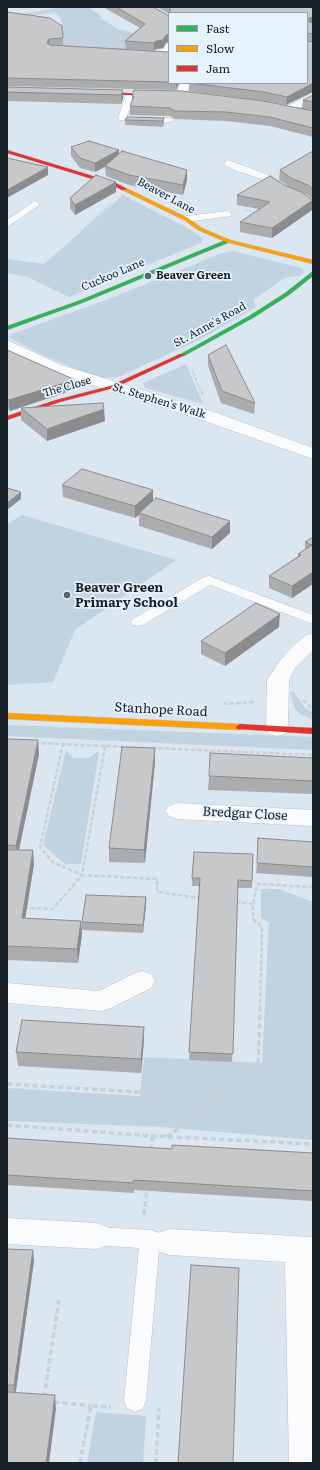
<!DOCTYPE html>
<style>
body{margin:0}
#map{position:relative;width:320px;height:1470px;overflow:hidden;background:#dae6f0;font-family:Literata,serif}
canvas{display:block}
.frame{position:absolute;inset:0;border:8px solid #172027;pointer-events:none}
.legend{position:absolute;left:168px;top:12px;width:140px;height:72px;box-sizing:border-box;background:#e5f3ff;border:1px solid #939fa9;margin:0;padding:5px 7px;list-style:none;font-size:12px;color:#172027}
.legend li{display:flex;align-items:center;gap:8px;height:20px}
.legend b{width:20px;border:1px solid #939fa9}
</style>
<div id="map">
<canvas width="320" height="1470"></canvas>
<div class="frame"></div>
<ul class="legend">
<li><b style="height:5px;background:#30b455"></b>Fast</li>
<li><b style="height:5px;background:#ff9f0a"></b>Slow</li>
<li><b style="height:5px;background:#e5322d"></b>Jam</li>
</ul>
</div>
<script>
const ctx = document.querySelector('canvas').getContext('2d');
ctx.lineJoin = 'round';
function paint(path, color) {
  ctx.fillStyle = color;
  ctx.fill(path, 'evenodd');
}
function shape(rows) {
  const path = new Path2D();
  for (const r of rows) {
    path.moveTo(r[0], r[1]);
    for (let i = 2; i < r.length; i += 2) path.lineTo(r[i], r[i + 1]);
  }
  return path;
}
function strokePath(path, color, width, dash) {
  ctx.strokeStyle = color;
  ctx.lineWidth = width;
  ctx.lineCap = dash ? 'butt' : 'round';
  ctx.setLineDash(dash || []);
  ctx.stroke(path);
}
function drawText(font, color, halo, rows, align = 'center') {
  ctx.font = font + ' Literata,serif';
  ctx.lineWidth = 3.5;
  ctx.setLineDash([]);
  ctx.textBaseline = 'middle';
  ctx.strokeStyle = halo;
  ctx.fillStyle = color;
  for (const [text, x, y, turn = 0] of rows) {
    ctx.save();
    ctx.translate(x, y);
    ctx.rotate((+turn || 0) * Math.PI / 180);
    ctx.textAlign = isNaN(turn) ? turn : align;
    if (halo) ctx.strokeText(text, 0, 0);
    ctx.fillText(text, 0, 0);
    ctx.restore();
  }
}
const green = shape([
 [57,7,88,7,102,17,100,18,118,29,133,33,148,31,142,54,88,50,87,47,45,46,52,25,62,24,61,19,56,13,53,12,31,15,17,23,7,17,57,8],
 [123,195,191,230,203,239,201,243,69,297,28,277,7,273,7,259,44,264],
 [234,251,302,268,304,272,300,276,284,278,253,300,256,307,199,340,118,377,103,378,90,375,40,354,10,338,9,336,12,334,106,300,222,253],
 [186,364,203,404,145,388,143,383],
 [22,515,176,560,75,630,53,682,7,685,7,524],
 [293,691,305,708,313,712,313,720,302,715,295,709,290,692],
 [7,725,313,737,313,750,7,736],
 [66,750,73,758,88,758,99,751,81,864,65,864,43,845],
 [261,889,279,889,313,902,313,1140,162,1127,7,1121,7,1088,140,1096,144,1057,262,1063,269,923,261,918],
 [96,1412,146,1416,143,1463,87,1463]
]);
const pathFar4 = shape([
 [58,7,63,10],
 [29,16,54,13,80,7],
 [60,38,137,34]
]);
const pathFar3 = shape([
 [245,210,257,213],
 [7,266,62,288],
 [35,276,111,203],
 [98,325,118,334],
 [88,336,125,347],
 [39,337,70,339,88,336,98,325,98,314],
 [63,339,63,344,70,351,70,354],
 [115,352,129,346,150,342,161,343],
 [192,370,196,379]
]);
const pathFar2 = shape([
 [195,378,203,395]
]);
const pathFar1 = shape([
 [303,700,313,709],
 [223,704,254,702],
 [35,743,313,755],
 [105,746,82,875,157,879,157,892,201,898],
 [236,902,253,904],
 [24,908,53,909,82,875,53,862,40,847,63,744],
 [260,1010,262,927,253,919,253,904,257,884,313,887]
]);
const path = shape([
 [7,1084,220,1097],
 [7,1125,153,1136,313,1144],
 [167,1137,258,1067,260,1009],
 [151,1150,153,1136],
 [144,1215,147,1188],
 [44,1397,59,1300],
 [54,1402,91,1406],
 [80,1463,91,1406,111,1407],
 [156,1463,159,1408]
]);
const lane = shape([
 [169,43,169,53,163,54,162,58,156,58,156,50,164,49,166,44,169,43],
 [127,92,133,92,134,94,127,116,170,118,174,120,170,122,119,120,118,118,127,92],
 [228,160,271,176,290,189,307,196,313,201,313,209,310,208,301,200,284,193,265,180,237,171,225,165,224,163,228,160],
 [35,201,38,202,39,204,38,206,7,227,7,220,35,201],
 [228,211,232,214,231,216,186,222,181,219,186,216,228,211],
 [209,576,313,615,313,624,210,585,143,625,138,626,133,625,131,622,133,619,204,577,209,576],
 [96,1227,150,1230,167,1235,170,1241,167,1247,159,1250,146,1401,143,1408,135,1412,127,1408,124,1401,139,1248,96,1245,89,1242,86,1236,89,1230,96,1227]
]);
const street = shape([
 [180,83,190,83,186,97,178,97,176,95,180,83],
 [313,93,313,102,290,112,286,111,284,109,286,107,313,93],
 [7,340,61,365,214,412,313,448,313,459,202,420,49,371,7,351,7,340],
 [313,633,313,650,295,668,289,680,288,729,285,734,277,736,269,734,266,729,267,680,279,662,290,649,306,635,313,633],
 [177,803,313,810,313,826,177,819,169,816,165,811,169,806,177,803],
 [142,971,151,974,155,981,151,988,111,1008,102,1011,7,1003,7,983,99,991,133,974,142,971],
 [7,1218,96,1223,107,1227,111,1236,107,1245,96,1249,7,1244,7,1218],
 [169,1229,313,1237,313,1463,289,1463,285,1262,169,1255,158,1251,154,1242,158,1233,169,1229]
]);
const fast = shape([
 [228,239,231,241,230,242,82,303,7,330,7,326,78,301,228,239],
 [313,271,313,276,289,295,253,318,184,356,179,355,249,316,285,293,313,271]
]);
const slow = shape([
 [122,188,126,188,188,218,202,228,230,240,313,260,313,264,226,242,198,230,184,220,122,190,122,188],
 [7,713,240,724,244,727,240,730,7,719,7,713]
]);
const jam = shape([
 [92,92,162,94,164,95,162,96,94,94,92,92],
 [7,150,116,183,127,189,122,190,112,185,7,153,7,150],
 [180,354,185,355,114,388,60,402,7,420,7,416,56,400,110,386,180,354],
 [240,724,313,728,313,734,237,729,236,727,240,724]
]);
const wall = shape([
 [103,7,153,7,166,43,163,48,156,49,154,51,126,49,125,41,140,28],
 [157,7,313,7,313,42,307,41,307,13,169,13,169,14],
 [7,12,63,38,63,46,169,52,169,83,179,83,176,90,7,86],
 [189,83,307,83,286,105,263,101,189,91],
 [7,87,123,90,123,98,121,104,7,101],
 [313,95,313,137,270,126,226,121,175,119,170,116,130,115,130,106,132,100,132,96,302,108,303,100],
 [164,118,164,123,163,127,125,125,125,120],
 [71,147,119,150,119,153,187,180,183,195,129,185,106,176,105,167,95,172,80,168,71,156],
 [313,151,313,199,308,195,301,192,313,200,312,210,272,238,240,232,240,222,259,209,237,205,237,195,284,185,290,187,279,180,280,170],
 [116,192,75,215,70,208,70,198],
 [7,350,73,389,64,393,10,411,7,408],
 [208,355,255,403,254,414,221,403,208,366],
 [21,408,105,421,47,441,21,420],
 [62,485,153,490,153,501,230,521,230,533,212,549,139,526,139,515,135,518,63,497],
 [313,537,313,584,292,598,269,588,269,576,298,556,298,554,305,550,305,542],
 [279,627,225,666,201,654,201,641],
 [7,739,39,754,19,850,34,864,25,918,81,921,82,934,78,963,7,960],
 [313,758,313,794,208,790,209,776],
 [155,762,145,863,109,862,109,848],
 [313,842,313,877,256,873,257,863],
 [253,854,252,888,238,888,232,1062,189,1060,199,886,192,886,192,878],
 [146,897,146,905,143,933,82,930,82,922],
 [144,1027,144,1040,141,1073,18,1066,16,1052],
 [7,1138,172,1149,313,1153,313,1201,134,1190,134,1193,7,1185],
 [7,1249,34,1261,16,1392,56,1409,7,1463]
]);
const shadedWall = shape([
 [313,17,313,25,309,26,309,18],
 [169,34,169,42,166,43,163,48,156,49,154,51,154,43,156,41,166,35],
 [49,39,50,47,47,43],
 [176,83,179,83,176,90],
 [313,83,313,92,286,105,287,97],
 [123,90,123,98,121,104,121,95],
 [119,150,119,159,95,172,95,163],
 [48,167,48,175,7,198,7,190],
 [187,170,187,180,183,195,183,185],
 [116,182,116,192,75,215,75,205],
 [313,200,312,210,272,238,272,228],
 [73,379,73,389,64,393,10,411,9,400],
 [104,409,105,421,47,441,47,429],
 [153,490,153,502,139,513,139,515,135,518,135,506],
 [21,492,21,499,7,510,7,503],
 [230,521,230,533,212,549,212,537],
 [313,572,313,584,292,598,292,586],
 [280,614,279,627,225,666,225,653],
 [38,740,39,754,17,859,16,846],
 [155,748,155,762,145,863,144,850],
 [33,850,34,864,23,932,22,918],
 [146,897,146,905,143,933,143,925],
 [81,921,82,934,78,963,77,949],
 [144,1027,144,1040,141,1073,141,1059],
 [33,1250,34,1261,15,1396,14,1385],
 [55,1395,56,1409,49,1463,46,1463]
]);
const building = shape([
 [116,7,153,7,169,16,169,34,166,35,163,40,156,41,154,43,125,41,145,24,116,7],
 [170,7,313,7,313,17,309,18,309,22,313,23,313,34,307,33,307,13,170,13,170,7],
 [7,12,50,18,62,26,63,38,49,39,47,43,50,45,169,52,169,82,7,78,7,12],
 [307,41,313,42,313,83,287,97,264,92,190,83,307,83,307,41],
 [7,87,123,90,121,95,7,92,7,87],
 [134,90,182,91,263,101,313,111,313,128,270,117,226,112,175,111,170,108,130,106,134,96,132,96,134,90],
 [313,95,313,102,303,100,313,95],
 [127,117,164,118,163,121,125,120,127,117],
 [89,141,119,150,95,163,80,158,71,147,89,141],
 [122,151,187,170,183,185,129,175,105,166,122,151],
 [313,151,313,189,308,185,291,178,280,170,313,151],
 [7,158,48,167,7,190,7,158],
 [96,175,116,182,75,205,70,198,96,175],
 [270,176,284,185,301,192,313,200,272,228,240,222,270,202,237,195,270,176],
 [226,345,255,403,222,391,208,355,226,345],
 [7,350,73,379,64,383,9,400,7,398,7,350],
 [103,403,104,409,47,429,21,408,103,403],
 [82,469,153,490,135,506,62,485,82,469],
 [7,488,21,492,7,503,7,488],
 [156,498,230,521,212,537,139,513,156,498],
 [313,537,313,572,292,586,269,576,301,555,298,554,312,545,305,542,313,537],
 [256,603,280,614,225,653,201,641,256,603],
 [7,739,38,740,16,846,7,845,7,739],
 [122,747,155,748,144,850,109,848,122,747],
 [210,753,313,758,313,781,209,776,210,753],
 [258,838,313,842,313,867,257,863,258,838],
 [7,850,33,850,22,918,81,921,77,949,7,946,7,850],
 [194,852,253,854,252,881,238,880,233,1054,189,1052,200,878,192,878,194,852],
 [86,895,146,897,143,925,82,922,86,895],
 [22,1020,144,1027,141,1059,16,1052,22,1020],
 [7,1138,172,1149,172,1145,313,1153,313,1191,134,1180,133,1183,7,1175,7,1138],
 [7,1249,33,1250,14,1385,7,1385,7,1249],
 [191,1265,239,1268,233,1463,178,1463,191,1265],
 [7,1392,55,1395,46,1463,7,1463,7,1392]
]);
const markers = [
 [148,276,4,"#5b656d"],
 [67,595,4,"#5b656d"]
];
const farStreetnames = [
 ["Beaver Lane",166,196,28],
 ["Cuckoo Lane",113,275,-23],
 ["St. Anne's Road",210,325,-29],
 ["The Close",67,387,-16],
 ["St. Stephen's Walk",159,401,17]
];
const farPoinames = [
 ["Beaver Green",156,276]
];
const poiNames = [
 ["Beaver Green",75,588],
 ["Primary School",75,603]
];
const streetNames = [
 ["Stanhope Road",161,710,3],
 ["Bredgar Close",245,814,3]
];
paint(green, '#c1d2e1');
strokePath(lane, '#b9c2cb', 1);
strokePath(street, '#b9c2cb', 1);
strokePath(fast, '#b9c2cb', 1);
strokePath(slow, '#b9c2cb', 1);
strokePath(jam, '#b9c2cb', 1);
strokePath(pathFar4, '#ccd0d3', 1, [2, 1]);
strokePath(pathFar3, '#ccd0d3', 1.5, [2.5, 1.5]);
strokePath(pathFar2, '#ccd0d3', 2, [3.5, 1.5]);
strokePath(pathFar1, '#ccd0d3', 2.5, [4.5, 2]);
strokePath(path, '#ccd0d3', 3.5, [5.5, 3]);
paint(lane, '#f9fbfd');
paint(street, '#f9fbfd');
paint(fast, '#30b455');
paint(slow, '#ff9f0a');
paint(jam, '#e5322d');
paint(wall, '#abacae');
paint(shadedWall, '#8b8c8d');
paint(building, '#c7c8ca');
strokePath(building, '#8b8c8d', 1);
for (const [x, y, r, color] of markers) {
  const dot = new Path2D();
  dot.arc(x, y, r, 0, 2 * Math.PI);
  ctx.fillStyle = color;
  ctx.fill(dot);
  strokePath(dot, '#e5f3ff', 1.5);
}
drawText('11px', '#172027', '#e5f3ff', farStreetnames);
drawText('bold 11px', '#172027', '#e5f3ff', farPoinames, 'left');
drawText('bold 13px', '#172027', '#e5f3ff', poiNames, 'left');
drawText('13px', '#172027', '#e5f3ff', streetNames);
</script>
